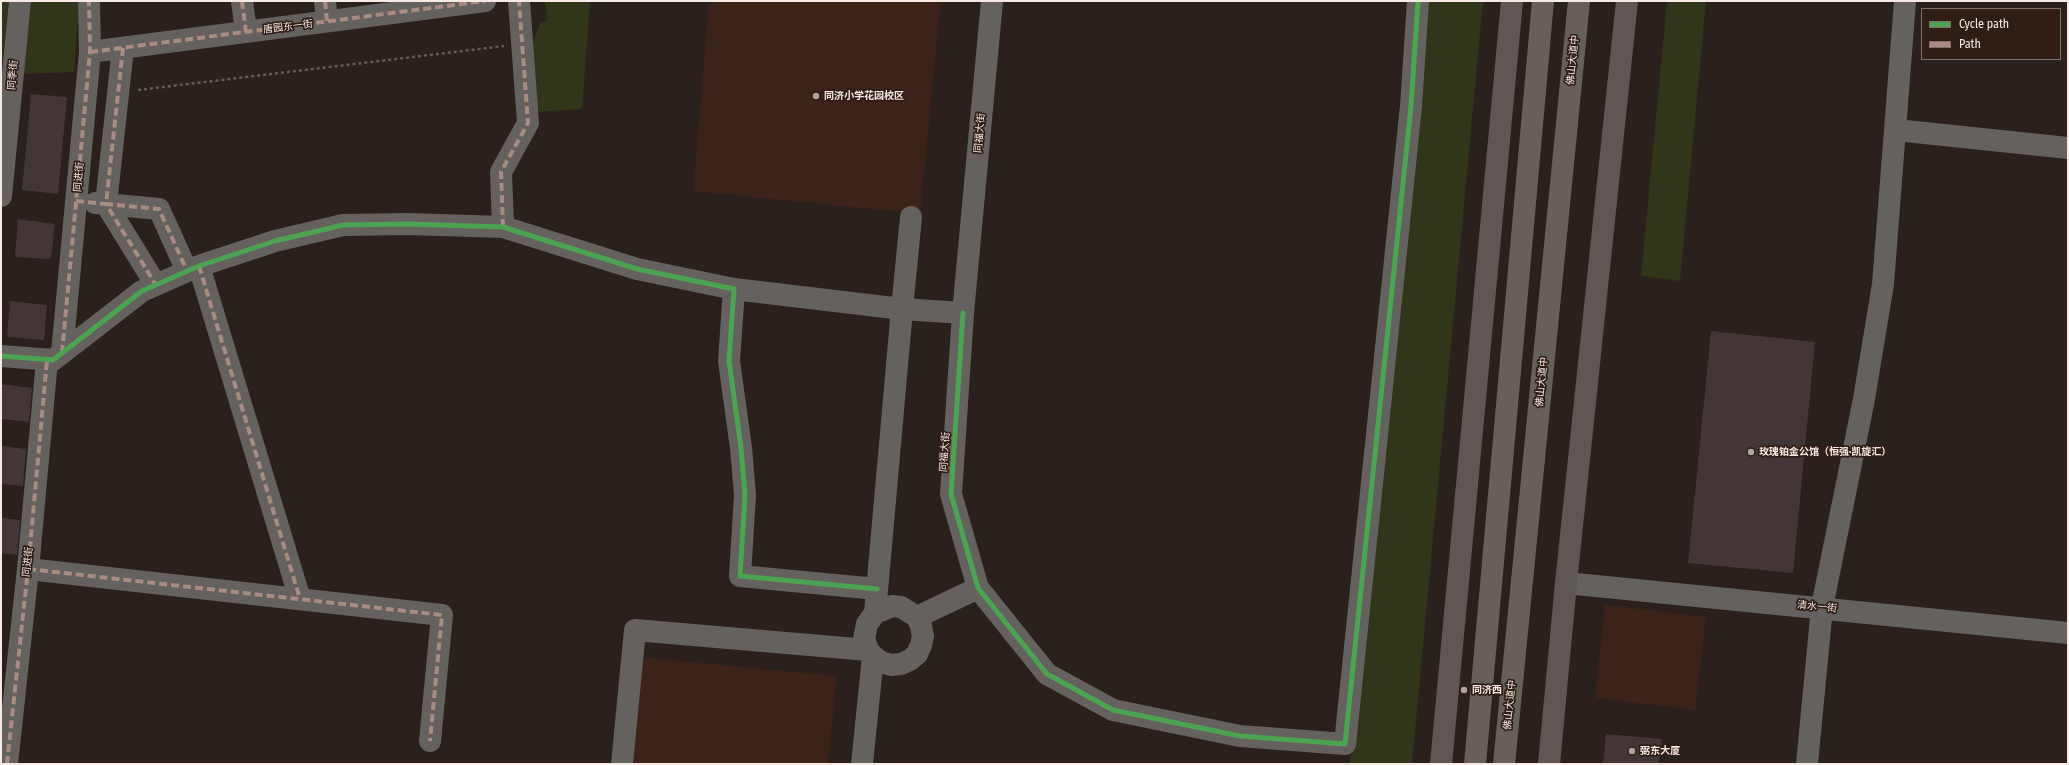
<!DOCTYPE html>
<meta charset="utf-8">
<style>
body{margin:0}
#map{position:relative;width:2069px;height:765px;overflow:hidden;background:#2a201c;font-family:"Fira Sans Condensed",sans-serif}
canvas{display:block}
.frame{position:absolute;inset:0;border:2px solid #f7e9e4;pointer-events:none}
.legend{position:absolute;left:1921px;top:8px;width:140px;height:52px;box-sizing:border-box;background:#301d16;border:1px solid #806f68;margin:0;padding:5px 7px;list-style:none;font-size:12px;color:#f7e9e4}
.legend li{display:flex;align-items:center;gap:8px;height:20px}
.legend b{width:20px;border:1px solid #806f68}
</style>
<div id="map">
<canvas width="2069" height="765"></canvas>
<div class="frame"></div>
<ul class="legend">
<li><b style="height:5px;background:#4ca352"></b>Cycle path</li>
<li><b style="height:5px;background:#a88b81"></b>Path</li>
</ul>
</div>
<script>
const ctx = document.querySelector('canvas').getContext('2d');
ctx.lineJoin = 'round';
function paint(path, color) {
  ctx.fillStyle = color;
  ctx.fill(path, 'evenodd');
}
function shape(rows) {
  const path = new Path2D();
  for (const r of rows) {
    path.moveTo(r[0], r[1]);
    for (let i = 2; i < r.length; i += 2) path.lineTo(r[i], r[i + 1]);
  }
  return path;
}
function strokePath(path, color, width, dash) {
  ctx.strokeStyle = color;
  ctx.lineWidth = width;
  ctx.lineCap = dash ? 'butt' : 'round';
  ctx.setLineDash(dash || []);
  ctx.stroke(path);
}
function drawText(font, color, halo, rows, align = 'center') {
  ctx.font = font + ' "Fira Sans Condensed","Noto Sans SC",sans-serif';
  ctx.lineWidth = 3.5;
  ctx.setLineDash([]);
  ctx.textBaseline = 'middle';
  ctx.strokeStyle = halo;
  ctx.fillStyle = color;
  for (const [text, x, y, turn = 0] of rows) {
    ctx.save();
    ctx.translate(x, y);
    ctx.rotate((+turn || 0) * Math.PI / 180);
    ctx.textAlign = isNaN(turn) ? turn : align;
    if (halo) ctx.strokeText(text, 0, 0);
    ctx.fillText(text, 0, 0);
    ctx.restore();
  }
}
const built = shape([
 [709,1,941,1,920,214,693,191],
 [1605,605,1706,617,1695,710,1595,698],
 [638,657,837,676,828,764,628,764]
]);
const green = shape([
 [1,1,9,1,1,74],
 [31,1,79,1,74,72,23,74],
 [545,1,590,1,582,109,535,112,532,44,540,24,547,20],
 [1424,1,1483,1,1412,764,1350,764],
 [1667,1,1706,1,1680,281,1641,276]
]);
const building = shape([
 [31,94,67,97,58,194,22,190],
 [18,219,55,224,51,259,15,257],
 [10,301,47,305,44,340,7,337],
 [1711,331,1815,342,1793,573,1688,563],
 [1,384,32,388,29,422,1,419],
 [1,446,26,449,23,486,1,484],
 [1,518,20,520,17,555,1,553],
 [1606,734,1662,739,1659,764,1603,764]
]);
const path = shape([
 [138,90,504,46]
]);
const minor = shape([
 [242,1,246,32],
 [325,1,327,21],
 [123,48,106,204,159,209,187,271],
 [90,52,485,1],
 [1896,130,2068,148],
 [1,196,20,1],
 [95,203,106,204,156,285],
 [503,227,501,172,528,123,519,1],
 [199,266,300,599],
 [734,289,902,309,911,217],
 [963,313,951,494,978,588,1047,674,1113,710,1240,736,1345,744,1411,106,1418,1],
 [62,353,90,52,89,1],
 [1,356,53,360,142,291,199,266,275,241,343,225,408,224,503,227,637,269,734,289,729,361,741,448,745,495,740,576,877,589],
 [28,569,442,615,430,741],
 [1566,583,2068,633],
 [875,613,902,309,963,313,992,1],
 [917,617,978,588],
 [7,764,28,569,47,360],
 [622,764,635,630,868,650],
 [862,764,873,656,868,650,864,639,867,624,875,613,892,606,901,607,917,617,921,626,923,636,921,645,917,654,910,660,901,664,891,665,881,662,873,656],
 [1807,764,1822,607,1864,399,1883,284,1905,1]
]);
const major = shape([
 [1441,764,1512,1],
 [1549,764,1566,583,1627,1]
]);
const highway = shape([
 [1475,764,1543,1],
 [1504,764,1579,1]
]);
const quiet = shape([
 [242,1,246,32],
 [325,1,327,21],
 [123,48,106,204,159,209,187,271],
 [90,52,485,1],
 [76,201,106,204,156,285],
 [503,227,501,172,528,123,519,1],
 [199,266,300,599],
 [62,353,90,52,89,1],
 [28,569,442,615,430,741],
 [7,764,28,569,47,360]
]);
const cycleway = shape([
 [963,313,951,494,978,588,1047,674,1113,710,1240,736,1345,744,1411,106,1418,1],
 [1,356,53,360,142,291,199,266,275,241,343,225,408,224,503,227,637,269,734,289,729,361,741,448,745,495,740,576,877,589]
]);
const markers = [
 [816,96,4,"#afa39e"],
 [1751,452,4,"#afa39e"],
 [1464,690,4,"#afa39e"],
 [1632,751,4,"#afa39e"]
];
const streetNames = [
 ["唐园东一街",288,27,-7],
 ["佛山大道中",1573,60,-84],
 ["同季街",13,75,-85],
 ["同福大街",980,133,-85],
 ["同进街",79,177,-85],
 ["佛山大道中",1542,382,-84],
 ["同福大街",945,452,-86],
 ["同进街",28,562,-84],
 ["清水一街",1817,607,6],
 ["佛山大道中",1510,705,-84]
];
const poiNames = [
 ["同济小学花园校区",824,96],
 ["玫瑰铂金公馆（恒强·凯旋汇）",1759,452],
 ["同济西",1472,690],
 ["弼东大厦",1640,751]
];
paint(built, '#3b231a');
paint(green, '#31361b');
paint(building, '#423637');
strokePath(path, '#615c58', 2.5, [3, 3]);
strokePath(minor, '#65615e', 22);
strokePath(major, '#5f5753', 22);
strokePath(highway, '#665f5a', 22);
strokePath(quiet, '#a88b81', 4, [8, 4]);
strokePath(cycleway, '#4ca352', 5);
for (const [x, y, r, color] of markers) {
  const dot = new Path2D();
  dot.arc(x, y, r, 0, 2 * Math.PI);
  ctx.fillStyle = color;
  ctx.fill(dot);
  strokePath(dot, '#301d16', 1.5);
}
drawText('10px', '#f7e9e4', '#301d16', streetNames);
drawText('bold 10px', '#f7e9e4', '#301d16', poiNames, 'left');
</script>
